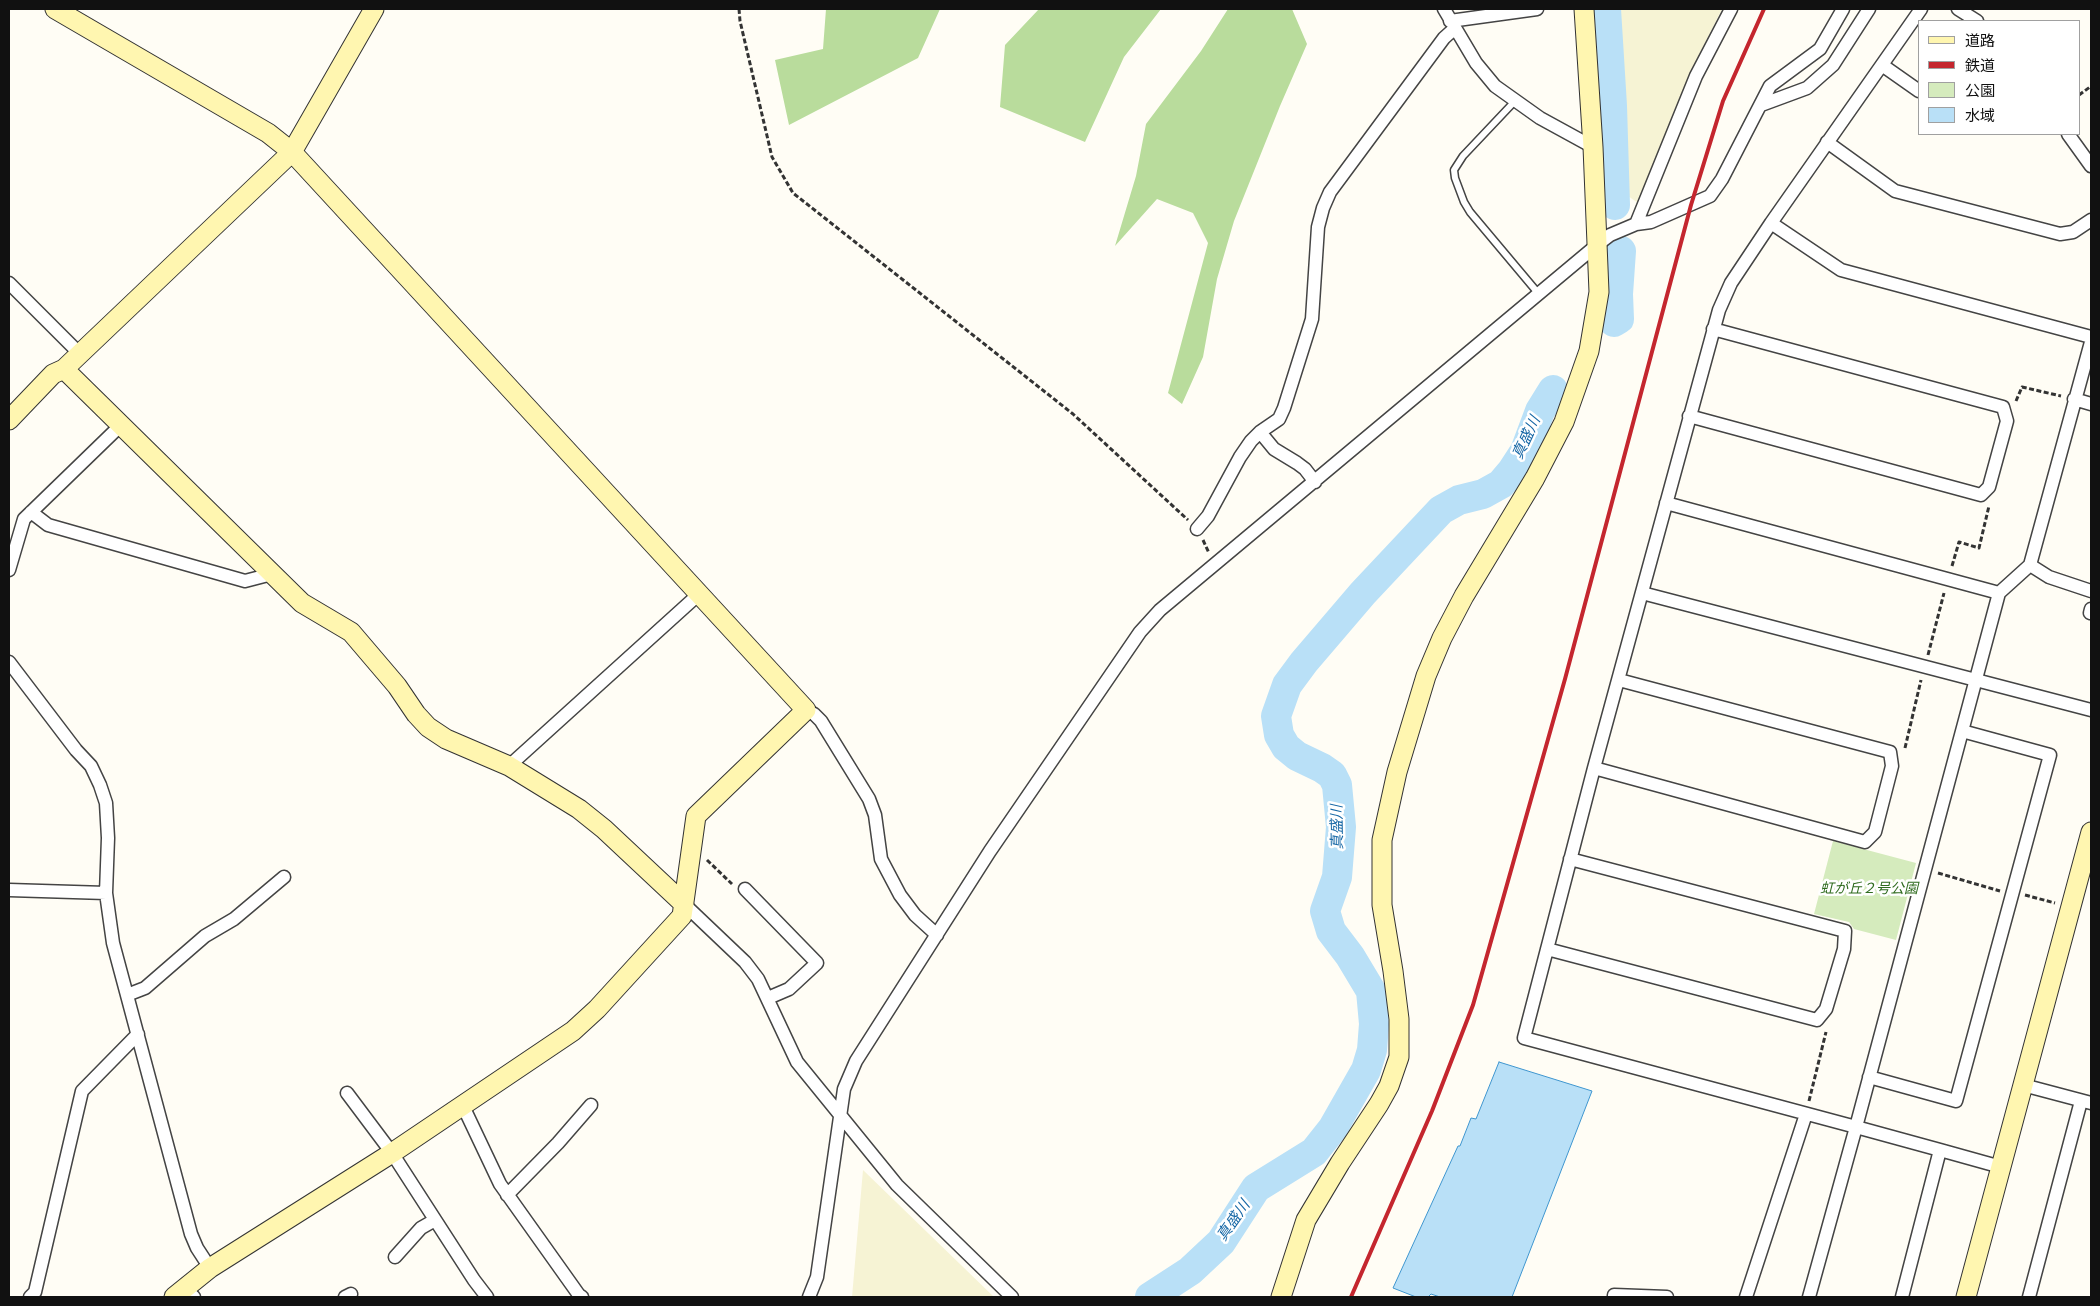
<!DOCTYPE html>
<meta charset="utf-8">
<style>
body{margin:0}
#map{position:relative;width:2100px;height:1306px;overflow:hidden;background:#fffdf5;font-family:"Times New Roman","Noto Sans JP",serif}
canvas{display:block}
.frame{position:absolute;inset:0;border:10px solid #111;pointer-events:none}
.legend{position:absolute;left:1918px;top:20px;width:162px;height:115px;box-sizing:border-box;background:#fff;border:1px solid #a0a0a0;margin:0;padding:6px 9px;list-style:none;font-size:15px;color:#111}
.legend li{display:flex;align-items:center;gap:10px;height:25px}
.legend b{width:25px;border:1px solid #a0a0a0}
</style>
<div id="map">
<canvas width="2100" height="1306"></canvas>
<div class="frame"></div>
<ul class="legend">
<li><b style="height:6px;background:#fff6b0"></b>道路</li>
<li><b style="height:6px;background:#c4262e"></b>鉄道</li>
<li><b style="height:14px;background:#d5ebbd"></b>公園</li>
<li><b style="height:14px;background:#b9e0f7"></b>水域</li>
</ul>
</div>
<script>
const ctx = document.querySelector('canvas').getContext('2d');
ctx.lineJoin = 'round';
function paint(path, color) {
  ctx.fillStyle = color;
  ctx.fill(path, 'evenodd');
}
function shape(rows) {
  const path = new Path2D();
  for (const r of rows) {
    path.moveTo(r[0], r[1]);
    for (let i = 2; i < r.length; i += 2) path.lineTo(r[i], r[i + 1]);
  }
  return path;
}
function strokePath(path, color, width, dash) {
  ctx.strokeStyle = color;
  ctx.lineWidth = width;
  ctx.lineCap = dash ? 'butt' : 'round';
  ctx.setLineDash(dash || []);
  ctx.stroke(path);
}
function drawText(font, color, halo, rows, align = 'center') {
  ctx.font = font + ' "Times New Roman","Noto Sans JP",serif';
  ctx.lineWidth = 5;
  ctx.setLineDash([]);
  ctx.textBaseline = 'middle';
  ctx.strokeStyle = halo;
  ctx.fillStyle = color;
  for (const [text, x, y, turn = 0] of rows) {
    ctx.save();
    ctx.translate(x, y);
    ctx.rotate((+turn || 0) * Math.PI / 180);
    ctx.textAlign = isNaN(turn) ? turn : align;
    if (halo) ctx.strokeText(text, 0, 0);
    ctx.fillText(text, 0, 0);
    ctx.restore();
  }
}
const farmland = shape([
 [1617,9,1722,9,1692,69,1638,203,1628,196],
 [863,1170,994,1297,852,1297]
]);
const green = shape([
 [1833,841,1916,863,1896,940,1854,929,1849,922,1814,914]
]);
const forest = shape([
 [826,9,940,9,918,58,789,125,775,60,823,49],
 [1039,9,1161,9,1124,57,1085,142,1000,107,1005,45],
 [1228,9,1292,9,1307,44,1280,106,1234,221,1217,279,1203,357,1182,404,1168,393,1208,243,1193,213,1157,199,1115,246,1136,176,1146,124,1201,51]
]);
const water = shape([
 [1499,1062,1592,1091,1512,1297,1440,1297,1431,1294,1428,1297,1416,1297,1393,1288,1458,1146,1460,1146,1471,1118,1476,1119,1499,1062]
]);
const river = shape([
 [1606,9,1612,106,1615,205],
 [1614,322,1619,319,1618,294,1621,251],
 [1150,1297,1190,1271,1221,1242,1256,1188,1314,1152,1333,1128,1366,1070,1372,1050,1374,1024,1371,991,1350,956,1331,931,1325,911,1337,877,1341,827,1337,785,1332,775,1322,768,1297,756,1286,747,1279,735,1276,716,1287,685,1304,662,1363,593,1441,510,1459,500,1483,494,1501,484,1512,471,1525,451,1540,411,1553,390]
]);
const path = shape([
 [739,9,740,21,772,157,793,193,1073,414,1188,520],
 [2079,95,2090,87],
 [2016,401,2022,387,2061,396],
 [1203,540,1209,553],
 [1952,566,1959,542,1979,548,1989,506],
 [1928,655,1944,593],
 [1905,748,1921,680],
 [707,860,732,884],
 [1938,873,2000,891],
 [2025,895,2055,903],
 [1809,1101,1826,1032]
]);
const lane = shape([
 [1515,101,1463,156,1454,170,1455,178,1464,202,1470,212,1538,293]
]);
const street = shape([
 [1444,9,1476,63,1495,86,1540,118,1593,147],
 [1921,9,1771,223,1731,283,1719,310,1594,768,1524,1038,1856,1127,1999,593,2030,565,2049,577,2091,591],
 [1958,9,1977,21],
 [1450,21,1537,9],
 [1882,65,1919,91],
 [1761,105,1807,88,1833,65,1869,9],
 [2068,134,2091,166],
 [1827,142,1895,191,2060,234,2073,232,2091,220],
 [1771,223,1841,270,2091,337],
 [1636,224,1696,76,1731,9],
 [9,283,80,354],
 [2074,399,2091,404],
 [1689,416,1981,495,1989,487,2007,421,2003,407,1713,329],
 [1260,432,1274,449,1297,463,1305,469,1315,482],
 [1666,503,1999,593],
 [31,512,48,525,245,581,272,574],
 [1197,529,1208,516,1240,457,1251,441,1260,432,1279,419,1284,408,1312,319,1318,227,1323,208,1330,192,1444,38,1454,29],
 [2030,565,2091,342],
 [9,570,24,519,121,425],
 [1642,593,2091,710],
 [2090,613,2091,609],
 [9,662,76,750,91,766,100,785,106,803,108,838,106,893,113,943,191,1234,197,1248,210,1268],
 [806,710,814,714,821,721,869,799,875,815,881,859,900,895,915,915,937,935],
 [509,766,699,594],
 [1594,768,1865,842,1875,832,1892,766,1890,752,1619,680],
 [745,889,817,963,789,989,768,998],
 [9,890,106,893],
 [684,904,745,962,758,979,797,1062,897,1185,1012,1297],
 [1547,949,1817,1020,1826,1009,1844,949,1845,931,1570,859],
 [127,995,145,988,205,936,234,919,284,877],
 [1869,1077,1956,1101,2050,755,1962,731],
 [2023,1085,2091,1103],
 [347,1093,392,1153,474,1280,487,1297],
 [463,1106,500,1184,579,1295,582,1297],
 [507,1195,558,1143,591,1105],
 [395,1257,421,1228,435,1220],
 [185,1288,194,1297],
 [30,1297,35,1292,82,1091,138,1034],
 [345,1297,351,1294],
 [809,1297,817,1277,844,1089,856,1061,990,851,1140,632,1160,610,1597,245,1610,235,1636,224,1651,222,1710,196,1722,179,1770,86,1820,49,1843,9],
 [1614,1297,1614,1295,1667,1297],
 [1746,1297,1806,1114],
 [1809,1297,1856,1127,1940,1150],
 [1902,1297,1940,1150,2001,1167],
 [2029,1297,2081,1101]
]);
const secondary = shape([
 [55,9,268,133,292,152,806,710,696,816,682,916,597,1009,573,1031,392,1153,210,1268,174,1297],
 [64,369,302,603,351,632,397,686,416,714,428,727,446,739,509,766,579,809,604,829,684,904],
 [9,420,53,374,64,369,292,152,374,9],
 [1281,1297,1306,1220,1340,1163,1379,1104,1389,1086,1399,1057,1399,1019,1393,971,1382,905,1382,840,1397,772,1426,676,1442,638,1464,596,1535,478,1564,422,1589,351,1599,292,1593,147,1584,9],
 [1966,1297,2091,832]
]);
const rail = shape([
 [1351,1297,1432,1111,1473,1005,1565,679,1691,205,1723,101,1764,9]
]);
const parkNames = [
 ["虹が丘２号公園",1869,889]
];
const waterNames = [
 ["真盛川",1527,438,-65],
 ["真盛川",1338,827,-91],
 ["真盛川",1234,1221,-55]
];
paint(farmland, '#f6f3d4');
paint(green, '#d5ebbd');
paint(forest, '#b9dc9c');
paint(water, '#b9e0f7');
strokePath(water, '#3f96cf', 1);
strokePath(river, '#b9e0f7', 30);
strokePath(lane, '#444', 9);
strokePath(street, '#444', 15);
strokePath(secondary, '#333', 21);
strokePath(path, '#333', 3, [5, 2.5]);
strokePath(lane, '#fff', 6);
strokePath(street, '#fff', 12);
strokePath(secondary, '#fff6b0', 19);
strokePath(rail, '#c4262e', 4);
drawText('italic 14px', '#2f6b1f', '#fff', parkNames);
drawText('italic 15px', '#1768a6', '#fff', waterNames);
</script>
